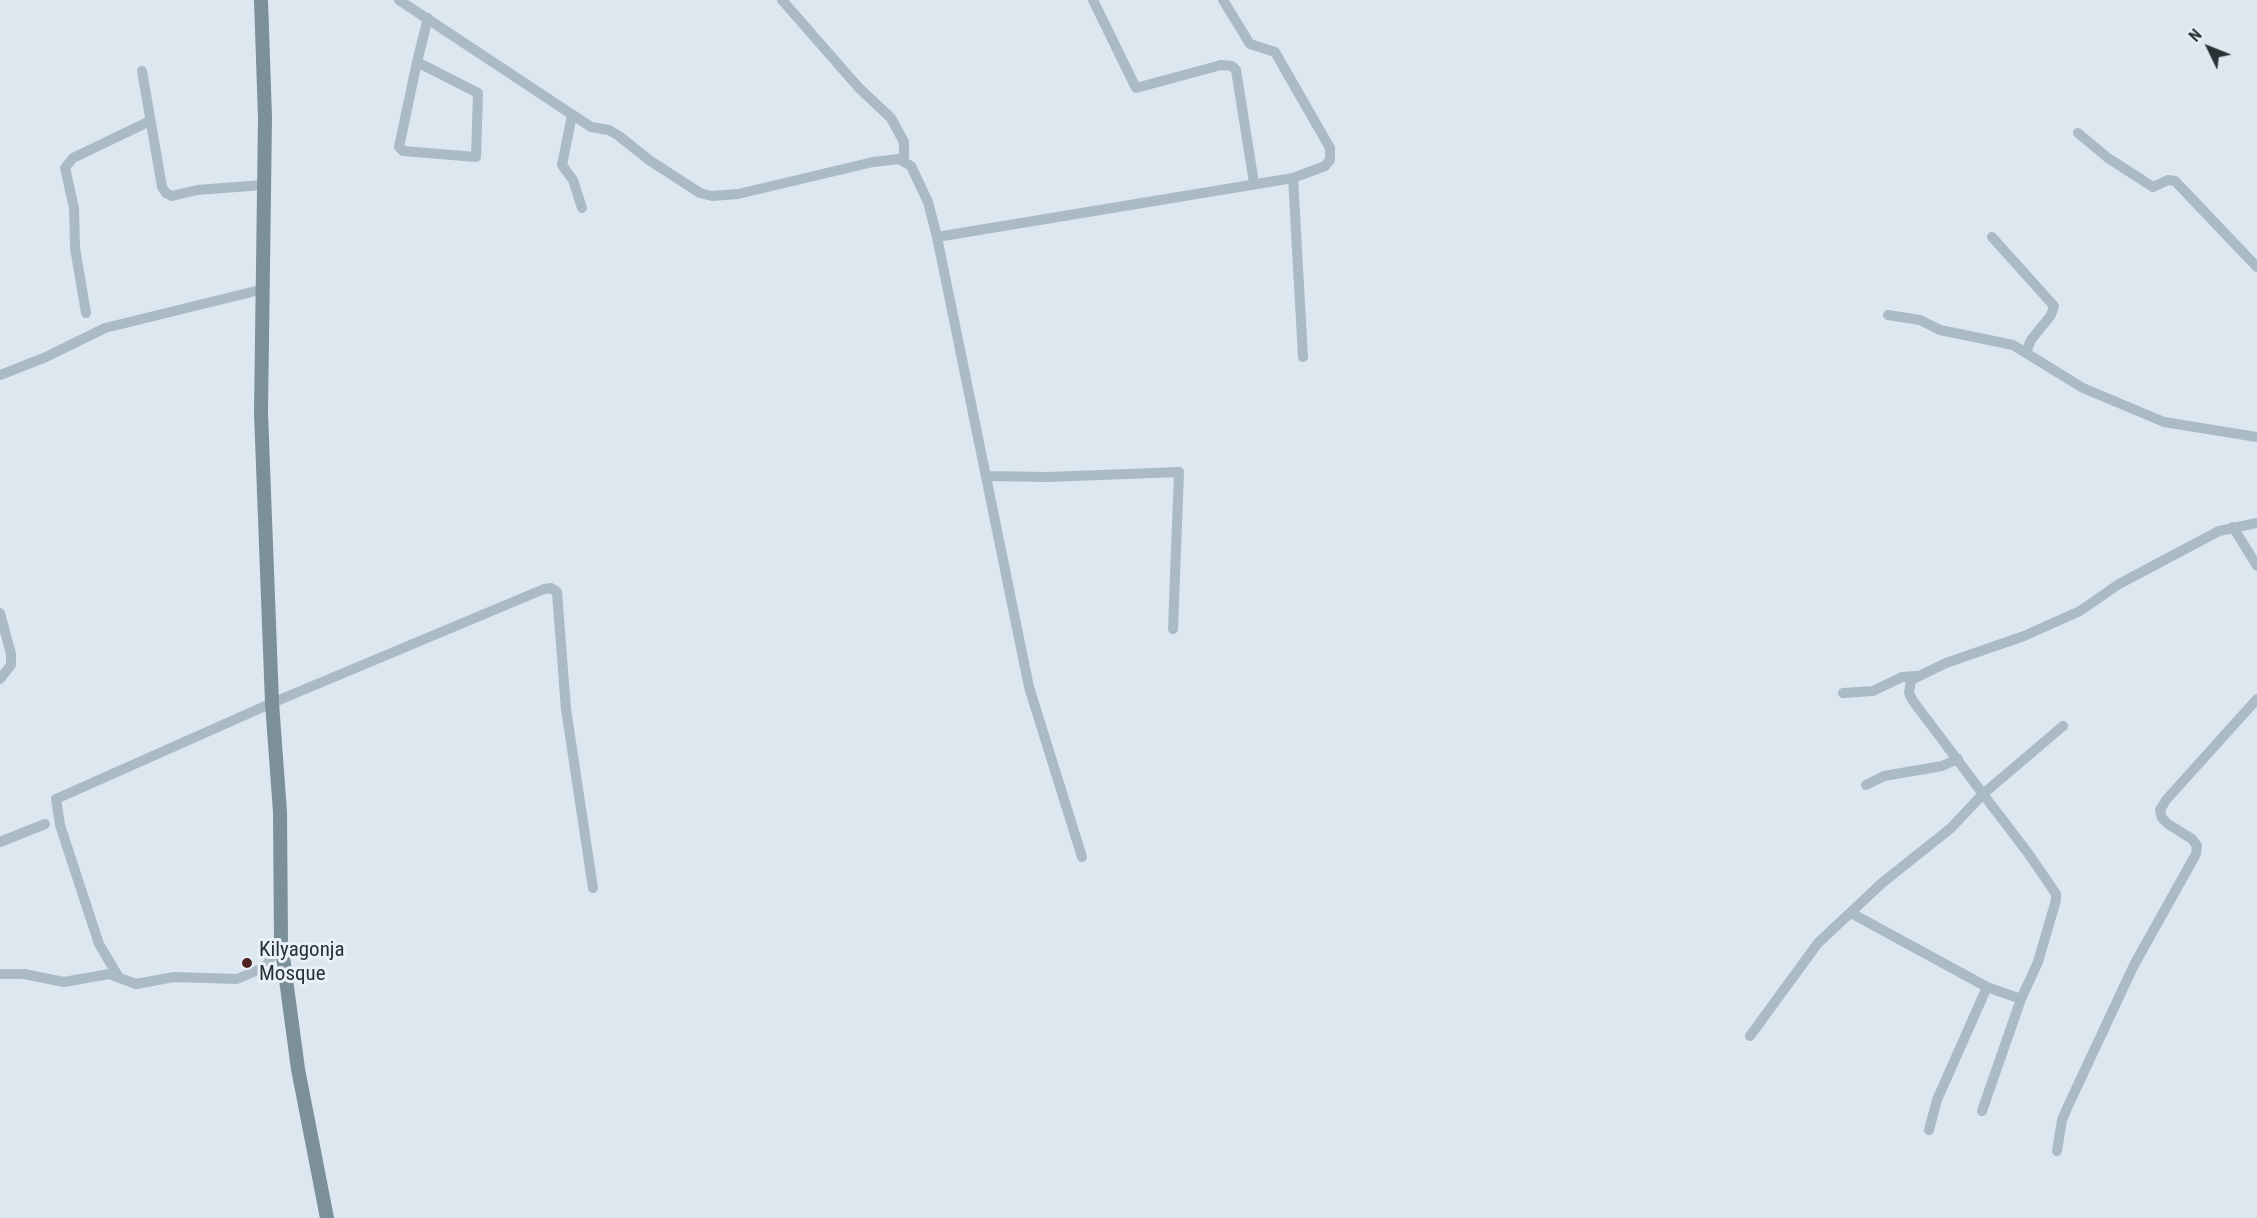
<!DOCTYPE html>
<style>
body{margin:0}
#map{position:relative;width:2257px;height:1218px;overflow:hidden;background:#dde7ef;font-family:"Roboto Condensed",sans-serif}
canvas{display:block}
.north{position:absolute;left:2179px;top:18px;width:60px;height:60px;-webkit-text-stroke:4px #e9f0f7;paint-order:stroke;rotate:313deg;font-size:16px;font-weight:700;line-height:24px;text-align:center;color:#293134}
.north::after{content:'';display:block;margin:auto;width:21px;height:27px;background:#293134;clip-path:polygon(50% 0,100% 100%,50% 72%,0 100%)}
</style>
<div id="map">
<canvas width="2257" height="1218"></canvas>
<div class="north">N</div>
</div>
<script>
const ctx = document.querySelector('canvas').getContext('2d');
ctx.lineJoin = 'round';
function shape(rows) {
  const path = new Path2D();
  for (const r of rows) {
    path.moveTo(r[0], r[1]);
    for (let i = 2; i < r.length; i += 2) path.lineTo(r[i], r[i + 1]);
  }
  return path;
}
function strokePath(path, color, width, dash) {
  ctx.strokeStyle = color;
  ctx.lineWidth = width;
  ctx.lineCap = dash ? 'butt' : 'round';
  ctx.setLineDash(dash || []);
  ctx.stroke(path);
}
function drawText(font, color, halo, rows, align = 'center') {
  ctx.font = font + ' "Roboto Condensed",sans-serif';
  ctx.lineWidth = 6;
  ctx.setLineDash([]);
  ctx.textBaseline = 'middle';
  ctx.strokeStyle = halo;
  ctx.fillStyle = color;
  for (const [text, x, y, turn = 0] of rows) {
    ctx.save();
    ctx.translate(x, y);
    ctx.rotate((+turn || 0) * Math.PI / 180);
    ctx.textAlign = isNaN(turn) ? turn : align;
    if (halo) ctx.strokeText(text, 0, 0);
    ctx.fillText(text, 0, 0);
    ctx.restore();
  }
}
const street = shape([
 [399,0,591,127,609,130,619,136,649,160,700,193,712,196,738,194,873,162,899,159,911,166,928,202,937,237,1029,687,1082,857],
 [782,0,859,88,891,118,904,142,904,161],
 [1093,0,1136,88,1221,65,1232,66,1236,70,1254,183],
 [1223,0,1250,44,1275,52,1330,148,1330,160,1325,166,1293,178],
 [417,62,478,93,476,157,403,151,399,147,417,62,428,18],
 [142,71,162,187,166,193,172,196,197,190,263,185],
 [572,115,562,165,573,180,582,208],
 [2078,133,2108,158,2153,187,2168,180,2175,181,2257,267],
 [937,237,1293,178,1303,357],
 [1992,237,2054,306,2051,315,2031,340,2026,352],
 [86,313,75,248,74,208,65,168,73,158,150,121],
 [1888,315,1920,320,1940,330,2013,345,2083,388,2164,422,2257,437],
 [0,375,46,357,105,328,264,289],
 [986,476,1048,477,1179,472,1173,629],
 [2233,527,2257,566],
 [0,613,11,654,11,665,0,679],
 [1843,693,1873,691,1902,677,1916,676],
 [1866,785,1884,776,1942,766,1958,759],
 [0,842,45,824],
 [1851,913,1987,987,2021,999],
 [0,974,24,974,64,982,109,974,136,984,174,977,237,979,265,967,281,942],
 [118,976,99,944,60,825,56,799,272,703,544,589,551,588,557,592,566,709,593,888],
 [1750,1036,1818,943,1882,883,1951,828,1983,794,1913,701,1909,693,1911,680,1946,663,2024,636,2080,611,2119,584,2219,531,2257,523],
 [1982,1111,2021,999,2038,962,2056,900,2056,894,2028,853,1983,794,2063,726],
 [1929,1130,1937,1100,1987,987],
 [2057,1151,2062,1120,2068,1106,2134,965,2196,854,2197,846,2192,839,2168,824,2162,818,2160,810,2166,800,2257,699]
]);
const secondary = shape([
 [261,0,265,118,261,413,272,703,280,812,281,942,298,1069,327,1218]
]);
const markers = [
 [247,963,6,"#512423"]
];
const poiNames = [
 ["Kilyagonja",259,951],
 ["Mosque",259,975]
];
strokePath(street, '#aabbc6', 10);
strokePath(secondary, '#7c909a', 14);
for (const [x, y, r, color] of markers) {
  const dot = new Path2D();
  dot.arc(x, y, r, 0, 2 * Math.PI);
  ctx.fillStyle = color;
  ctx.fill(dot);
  strokePath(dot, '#e9f0f7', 2);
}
drawText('21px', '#293134', '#e9f0f7', poiNames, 'left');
</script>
